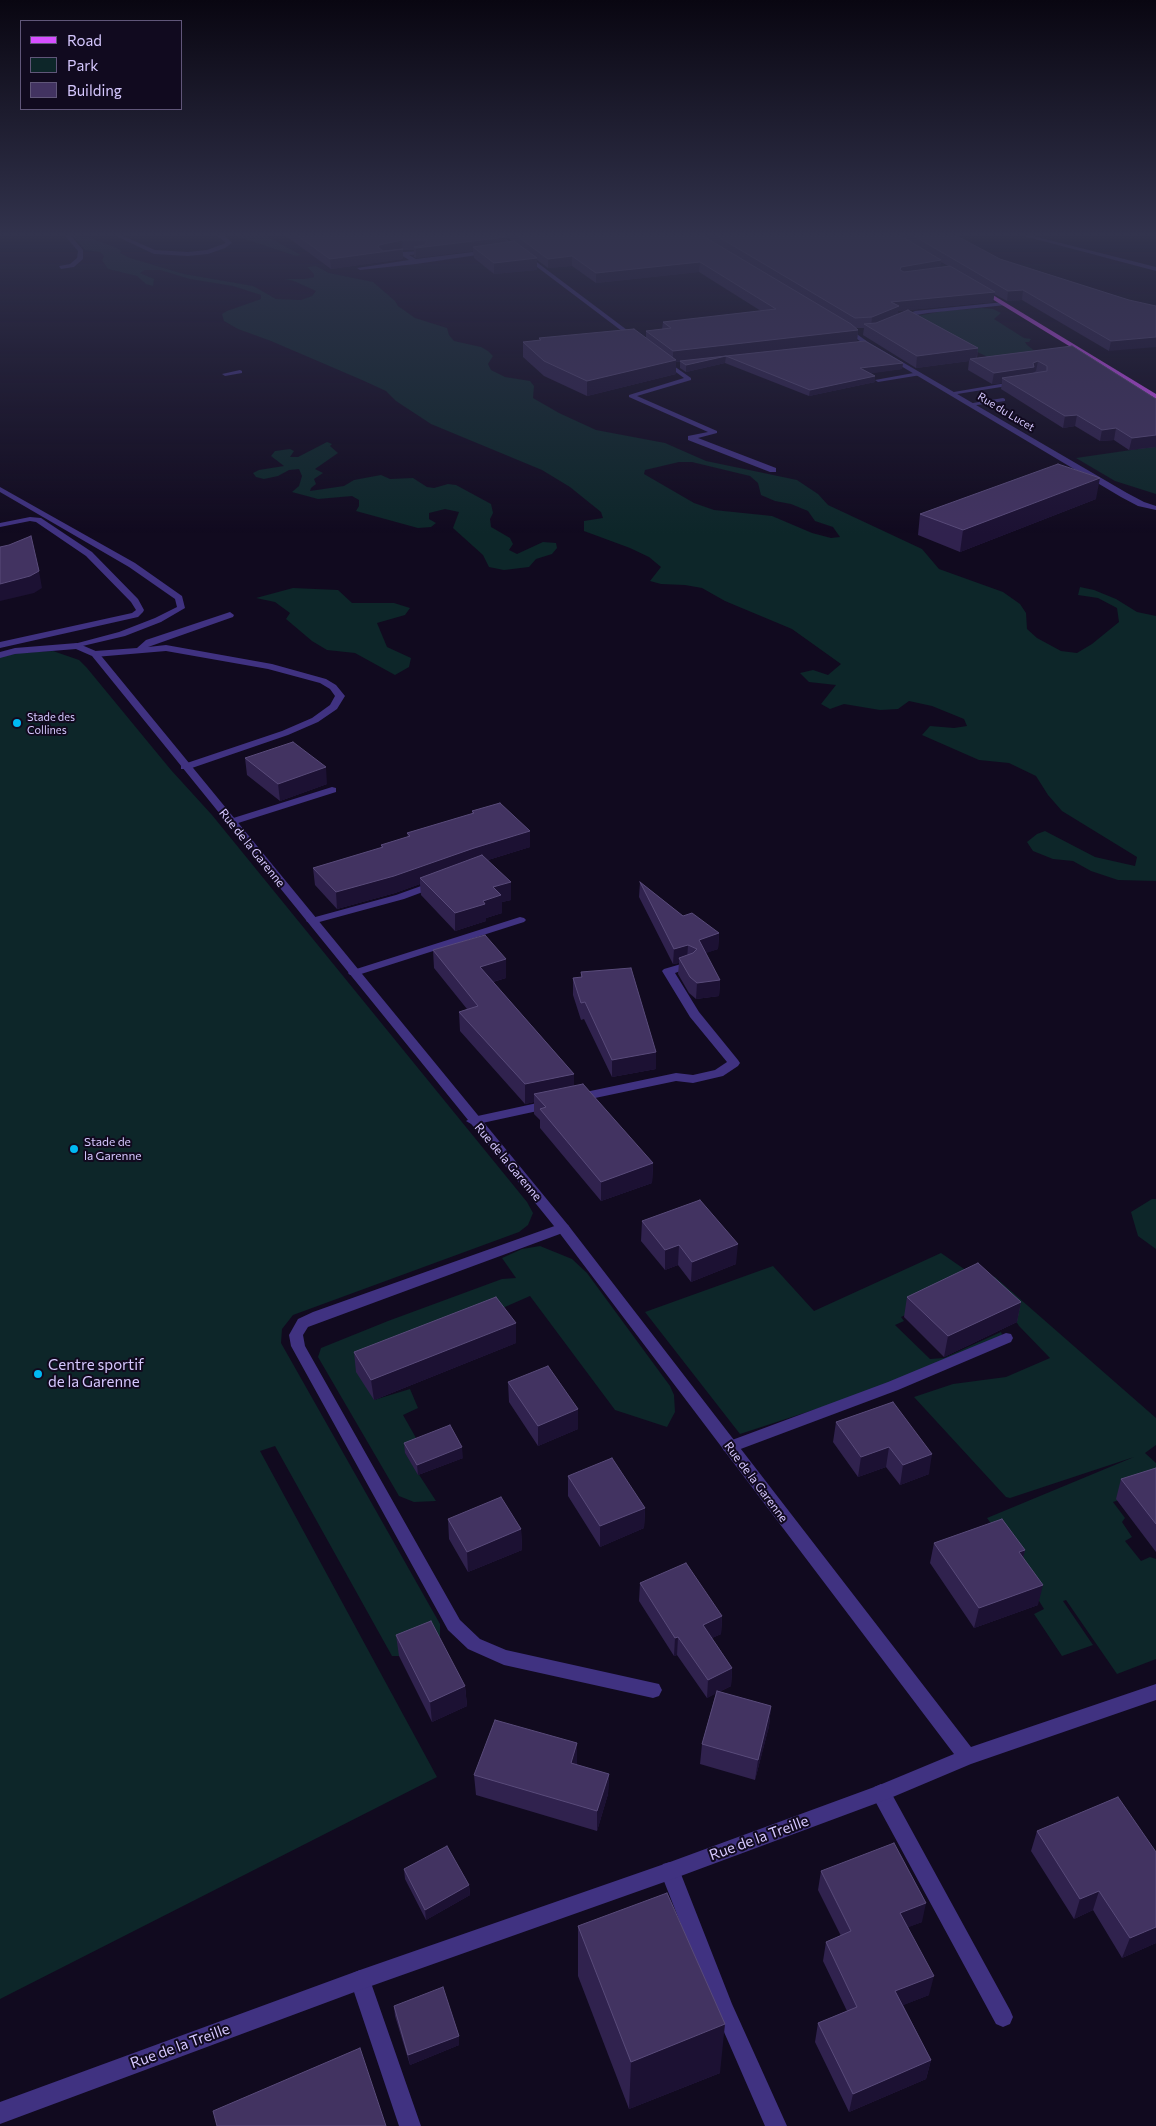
<!DOCTYPE html>
<style>
body{margin:0}
#map{position:relative;width:1156px;height:2126px;overflow:hidden;background:#110a1f;font-family:Commissioner,sans-serif}
canvas{display:block}
.legend{position:absolute;left:20px;top:20px;width:162px;height:90px;box-sizing:border-box;background:#110a1f;border:1px solid #605679;margin:0;padding:6px 9px;list-style:none;font-size:15px;color:#d6c8ff}
.legend li{display:flex;align-items:center;gap:10px;height:25px}
.legend b{width:25px;border:1px solid #605679}
</style>
<div id="map">
<canvas width="1156" height="2126"></canvas>
<ul class="legend">
<li><b style="height:6px;background:#d64fff"></b>Road</li>
<li><b style="height:14px;background:#0d2629"></b>Park</li>
<li><b style="height:14px;background:#423361"></b>Building</li>
</ul>
</div>
<script>
const ctx = document.querySelector('canvas').getContext('2d');
ctx.lineJoin = 'round';
function paint(path, color) {
  ctx.fillStyle = color;
  ctx.fill(path, 'evenodd');
}
function shape(rows) {
  const path = new Path2D();
  for (const r of rows) {
    path.moveTo(r[0], r[1]);
    for (let i = 2; i < r.length; i += 2) path.lineTo(r[i], r[i + 1]);
  }
  return path;
}
function strokePath(path, color, width, dash) {
  ctx.strokeStyle = color;
  ctx.lineWidth = width;
  ctx.lineCap = dash ? 'butt' : 'round';
  ctx.setLineDash(dash || []);
  ctx.stroke(path);
}
function drawText(font, color, halo, rows, align = 'center') {
  ctx.font = font + ' Commissioner,sans-serif';
  ctx.lineWidth = 4;
  ctx.setLineDash([]);
  ctx.textBaseline = 'middle';
  ctx.strokeStyle = halo;
  ctx.fillStyle = color;
  for (const [text, x, y, turn = 0] of rows) {
    ctx.save();
    ctx.translate(x, y);
    ctx.rotate((+turn || 0) * Math.PI / 180);
    ctx.textAlign = isNaN(turn) ? turn : align;
    if (halo) ctx.strokeText(text, 0, 0);
    ctx.fillText(text, 0, 0);
    ctx.restore();
  }
}
const green = shape([
 [73,236,94,238,95,240,117,248,121,251,120,253,130,258,184,274,253,286,276,299,301,300,312,296,316,291,294,281,285,279,305,279,314,277,314,274,307,267,316,266,329,273,373,282,395,301,398,306,415,318,447,328,449,335,454,341,481,347,488,351,493,356,488,364,491,370,505,377,530,381,534,386,533,398,559,413,596,430,665,443,706,461,797,480,818,494,828,505,922,549,939,569,1003,592,1020,604,1026,613,1027,629,1037,638,1061,651,1077,653,1092,644,1119,622,1117,608,1098,598,1078,595,1080,587,1094,590,1116,599,1137,612,1156,616,1156,881,1118,880,1091,871,1073,861,1053,859,1033,851,1027,842,1037,834,1045,831,1095,857,1135,866,1137,857,1062,811,1048,795,1036,776,1009,763,979,760,922,735,930,726,954,728,967,726,964,719,932,706,909,701,898,709,880,710,844,704,830,709,821,704,836,685,809,682,800,673,813,670,828,675,841,664,792,629,725,601,702,588,685,585,661,584,650,581,661,567,649,557,630,548,584,531,584,521,603,518,601,512,570,487,542,470,431,424,396,401,386,391,362,380,271,341,238,329,224,321,222,314,227,311,261,299,261,295,233,286,190,279,160,270,145,270,140,273,154,279,153,286,146,284,137,276,108,269,102,260,104,256,100,252,85,250],
 [679,462,692,462,750,476,758,483,761,495,775,501,791,504,808,511,815,521,833,527,840,537,831,538,812,533,772,516,714,510,694,503,644,474,645,470],
 [236,236,266,236,301,255,296,256],
 [982,308,993,309,1001,313,994,319,1024,338,1031,339,1029,342,1025,342,1027,345,1046,360,998,362,907,318,943,311],
 [1156,437,1156,494,1115,481,1076,458,1138,449],
 [327,442,332,444,330,446,338,453,315,469,323,473,314,479,316,484,311,488,310,491,344,486,354,480,381,475,390,479,413,478,427,487,434,488,448,484,456,485,491,504,493,513,490,519,491,527,510,538,513,544,509,550,517,554,543,542,556,543,557,548,552,554,536,559,529,567,504,570,489,567,483,555,453,528,459,512,445,509,429,513,429,519,436,523,431,527,418,528,356,511,359,506,359,500,352,496,318,499,292,492,299,486,302,476,299,469,289,470,278,476,264,479,256,477,253,473,259,470,284,466,271,456,275,451,290,449,294,451,290,457,298,457],
 [293,588,338,590,352,603,394,603,410,608,405,615,377,623,387,647,411,658,409,667,395,675,355,653,327,650,312,641,286,619,290,613,275,602,256,598],
 [53,651,79,660,87,668,171,770,212,815,527,1202,533,1213,528,1225,519,1232,293,1315,282,1329,281,1343,440,1624,440,1636,399,1656,392,1656,275,1446,260,1451,437,1777,0,1999,0,657,19,653],
 [1152,1199,1156,1199,1156,1249,1138,1236,1131,1212],
 [540,1246,572,1259,587,1273,670,1386,674,1395,675,1412,667,1427,615,1410,530,1296,411,1348,374,1400,410,1389,418,1408,403,1415,420,1445,405,1453,436,1501,414,1502,399,1496,318,1357,321,1348,388,1321,502,1279,516,1278,502,1258,522,1249],
 [941,1253,967,1271,995,1277,1156,1418,1156,1445,1145,1453,1156,1463,1156,1505,1119,1500,1113,1502,1125,1518,1122,1522,1132,1537,1125,1541,1141,1561,1150,1557,1156,1559,1156,1659,1117,1674,1066,1600,1063,1601,1093,1645,1062,1656,1034,1614,1044,1609,1020,1570,1023,1568,987,1518,1134,1457,1010,1498,1006,1497,914,1397,953,1384,1006,1377,1050,1358,1019,1326,1012,1315,977,1283,901,1317,904,1321,895,1325,930,1359,944,1358,1001,1332,1003,1337,908,1379,740,1434,645,1312,773,1266,814,1311]
]);
const service = shape([
 [489,250,491,253,416,264,360,270,357,268,409,260,401,255,403,252,426,251,424,254,409,255,416,259,489,250],
 [671,364,691,378,691,380,637,396,717,431,717,433,698,438,776,468,776,472,770,472,688,440,688,436,708,432,629,397,629,395,684,378,669,367,668,366,671,364],
 [919,372,922,374,921,375,878,382,875,380,919,372],
 [1018,381,1020,382,1020,384,951,395,948,393,1018,381],
 [1003,398,1005,399,1005,401,970,406,967,404,1003,398],
 [0,487,135,563,182,596,185,608,161,622,125,636,74,648,74,644,119,632,155,618,177,607,175,599,129,567,0,492,0,487],
 [30,517,41,518,92,552,138,599,144,610,143,612,138,617,0,648,0,642,132,613,136,610,131,602,86,556,36,522,30,521,0,527,0,523,30,517],
 [230,612,234,615,233,617,148,647,166,645,272,664,326,679,336,685,345,696,337,709,318,722,288,735,189,769,181,769,181,765,282,731,312,718,330,705,335,696,330,689,320,683,268,669,166,651,95,657,91,654,95,651,137,648,146,640,230,612],
 [332,787,336,788,336,792,235,824,231,825,226,822,227,820,332,787],
 [435,881,440,884,439,886,404,899,312,924,306,921,308,919,396,895,435,881],
 [520,917,524,918,526,920,524,922,358,975,350,975,348,973,350,971,520,917],
 [688,962,694,965,692,967,675,973,699,1012,738,1060,740,1063,738,1066,723,1076,693,1083,676,1081,576,1102,571,1101,570,1098,576,1094,676,1073,693,1075,715,1070,727,1062,690,1017,662,971,664,969,688,962],
 [551,1100,556,1101,557,1104,556,1107,473,1125,466,1121,473,1117,551,1100],
 [563,1223,568,1225,570,1228,568,1231,308,1327,303,1335,305,1346,460,1620,480,1639,506,1650,659,1684,662,1690,659,1696,653,1698,504,1665,468,1649,448,1630,291,1346,289,1335,298,1319,313,1312,563,1223],
 [1006,1333,1011,1334,1013,1338,1011,1342,898,1390,730,1453,724,1451,722,1447,724,1443,888,1382,1006,1333],
 [881,1784,888,1787,1010,2010,1013,2017,1010,2024,1003,2027,996,2024,874,1799,872,1793,874,1787,881,1784],
 [670,1862,677,1864,732,2004,787,2126,765,2126,714,2009,660,1871,663,1864,670,1862],
 [360,1970,367,1973,370,1980,421,2126,399,2126,350,1980,353,1973,360,1970]
]);
const minor = shape([
 [65,236,71,236,83,250,83,259,74,267,61,269,59,266,70,264,77,258,78,251,65,236],
 [116,236,123,236,155,250,188,252,207,250,226,243,218,236,225,236,232,243,225,248,208,254,188,256,154,254,116,236],
 [496,236,502,236,639,339,639,341,635,341,496,236],
 [1024,236,1033,236,1156,267,1156,271,1024,236],
 [1004,302,1006,305,928,313,916,315,898,322,895,320,915,311,1004,302],
 [844,325,868,342,1127,493,1144,502,1156,506,1156,510,1138,506,1121,497,864,344,842,328,844,325],
 [240,370,242,371,242,373,225,376,222,374,240,370],
 [77,643,98,652,568,1225,971,1747,1156,1684,1156,1700,971,1764,888,1799,670,1880,360,1990,0,2124,0,2102,360,1970,670,1862,877,1786,954,1754,558,1231,92,656,76,649,15,654,0,658,0,652,15,648,77,643]
]);
const primary = shape([
 [979,289,983,289,1156,394,1156,399,979,291,979,289]
]);
const wall = shape([
 [286,236,957,236,1000,259,1129,300,1109,351,1022,300,1007,301,994,294,993,302,898,311,898,314,978,348,977,358,1072,346,1156,399,1156,447,1129,450,1114,440,1100,441,1075,426,1063,428,1001,389,1002,383,992,384,968,370,969,361,916,368,863,335,864,328,855,328,858,330,857,341,676,362,676,374,587,396,544,376,523,357,523,342,539,340,539,338,646,337,646,331,662,329,663,322,761,311,699,272,596,283,572,266,548,268,537,260,537,270,494,274,474,258,473,251,416,258,414,257,414,250,403,250,403,259,331,269],
 [506,237,512,241,506,242],
 [941,262,948,266,940,267],
 [865,341,903,363,902,369,871,373,875,376,875,382,809,396,725,363,686,372,680,368,680,361],
 [1096,499,960,552,918,535,920,514],
 [245,758,327,784,280,801,247,775],
 [472,811,530,847,488,860,511,900,502,902,502,913,486,918,486,921,455,931,421,895,420,884,395,893,337,909,315,885,313,868,381,848,381,845,408,837,407,833,472,814],
 [640,882,683,916,719,933,718,949,705,953,720,980,719,996,696,999,689,993,678,974,679,963,673,964,639,897],
 [433,950,506,978,493,982,574,1074,574,1086,653,1163,652,1183,601,1201,540,1128,540,1120,534,1114,534,1102,525,1104,460,1031,459,1012,467,1009,434,968],
 [581,972,656,1052,656,1069,612,1077,584,1019,581,1020,573,995,573,978,581,977],
 [642,1221,736,1264,691,1282,678,1265,665,1270,641,1241],
 [907,1297,1021,1302,1017,1322,944,1357,904,1317],
 [516,1343,374,1400,356,1372,354,1352],
 [508,1382,578,1429,538,1446,509,1402],
 [893,1402,929,1474,900,1485,886,1467,858,1477,833,1442,836,1422],
 [404,1443,463,1458,418,1475,405,1453],
 [1156,1468,1156,1552,1116,1499,1121,1479],
 [568,1476,645,1508,644,1528,600,1547,568,1496],
 [448,1519,521,1529,522,1550,468,1572,449,1539],
 [934,1543,1025,1550,1023,1557,1038,1605,974,1628,930,1563],
 [640,1583,722,1616,721,1634,712,1638,732,1668,731,1686,719,1692,771,1706,769,1726,755,1780,700,1764,702,1744,716,1693,707,1698,677,1655,674,1656,639,1601],
 [396,1635,465,1686,467,1706,432,1722,399,1656],
 [577,1743,577,1765,609,1774,608,1794,597,1831,476,1795,474,1775],
 [1037,1831,1156,1943,1122,1958,1093,1910,1074,1919,1031,1851],
 [404,1869,469,1885,470,1895,426,1920,405,1879],
 [821,1871,922,1922,908,1927,929,1995,903,2005,931,2060,926,2079,849,2112,815,2042,818,2023,847,2011,823,1961,826,1942,841,1936,818,1890],
 [578,1926,720,2073,629,2109,578,1976],
 [394,2006,459,2045,410,2065,395,2016]
]);
const shadedWall = shape([
 [506,237,507,246,473,247,473,251,416,258,416,248],
 [402,240,403,259,331,269,330,259,378,247,379,245],
 [572,256,572,266,548,268,548,259],
 [537,258,537,270,494,274,494,263],
 [941,260,940,270,899,280,901,267],
 [700,262,699,272,596,283,596,273],
 [1023,290,1022,300,1007,301,1008,291],
 [995,292,993,302,898,311,898,316,871,327,872,317,891,302],
 [858,330,857,341,676,362,676,374,587,396,587,381,673,360,673,351],
 [1156,337,1156,347,1109,351,1111,341],
 [978,348,976,360,970,359,969,361,916,368,917,356],
 [726,356,725,363,686,372,686,365],
 [1038,361,1036,371,1033,373,1032,378,1002,378,1002,383,992,384,994,373],
 [903,363,902,369,860,375,860,368],
 [875,376,875,382,809,396,810,390],
 [1077,415,1075,426,1063,428,1065,416],
 [1116,428,1114,440,1100,441,1102,430],
 [1156,435,1156,447,1129,450,1132,438],
 [1100,478,1096,499,960,552,963,530],
 [39,571,42,588,34,593,0,601,0,584],
 [326,767,327,784,280,801,278,784],
 [530,831,530,847,475,864,420,878,420,884,395,893,337,909,336,892],
 [511,882,511,900,502,902,502,913,486,918,486,921,455,931,455,913,483,901,493,887],
 [719,933,718,949,698,956,699,940],
 [688,945,687,960,679,958,679,963,673,964,674,949],
 [506,959,506,978,481,985,480,967],
 [720,980,719,996,696,999,697,983],
 [656,1052,656,1069,612,1077,612,1060],
 [574,1074,574,1093,534,1094,534,1102,525,1104,525,1084],
 [653,1163,652,1183,601,1201,601,1182],
 [738,1244,736,1264,691,1282,692,1262],
 [679,1245,678,1265,665,1270,665,1250],
 [1021,1302,1017,1322,944,1357,948,1336],
 [516,1323,516,1343,374,1400,371,1380],
 [578,1409,578,1429,538,1446,538,1426],
 [462,1447,463,1458,418,1475,417,1465],
 [889,1447,886,1467,858,1477,861,1457],
 [932,1454,929,1474,900,1485,903,1465],
 [645,1508,644,1528,600,1547,600,1526],
 [521,1529,522,1550,468,1572,467,1552],
 [1025,1550,1020,1570,1019,1552],
 [1043,1585,1038,1605,974,1628,979,1608],
 [722,1616,721,1634,701,1643,703,1625],
 [678,1637,677,1655,674,1656,675,1638],
 [732,1668,731,1686,707,1698,708,1680],
 [465,1686,467,1706,432,1722,430,1702],
 [771,1706,769,1726,755,1780,758,1760],
 [577,1743,577,1763,571,1783,571,1763],
 [609,1774,608,1794,597,1831,597,1811],
 [469,1885,470,1895,426,1920,425,1910],
 [1099,1891,1093,1910,1074,1919,1080,1899],
 [926,1903,922,1922,896,1932,900,1913],
 [1156,1927,1156,1943,1122,1958,1130,1938],
 [934,1976,929,1995,891,2010,895,1991],
 [725,2024,720,2073,629,2109,631,2062],
 [459,2036,459,2045,410,2065,408,2055],
 [931,2060,926,2079,849,2112,853,2094]
]);
const building = shape([
 [298,236,506,236,506,237,416,248,414,247,425,245,427,240,402,240,379,245,378,247,383,251,403,249,330,259,298,236],
 [517,236,703,236,851,324,858,330,673,351,646,331,671,328,663,322,776,309,700,262,596,273,572,256,548,259,517,236],
 [717,236,901,236,941,260,901,267,900,270,904,272,950,266,995,292,891,302,899,306,872,317,855,318,717,236],
 [914,236,957,236,1000,259,1129,300,1156,306,1156,337,1111,341,1023,290,1008,291,914,236],
 [514,241,537,258,494,263,473,247,514,241],
 [908,310,978,348,917,356,864,324,876,323,908,310],
 [634,329,676,360,587,381,544,361,523,342,541,340,539,338,634,329],
 [865,341,903,363,860,368,875,376,810,390,726,356,686,365,680,361,865,341],
 [1072,346,1156,399,1156,435,1132,438,1116,428,1102,430,1077,415,1065,416,1002,378,1047,371,1047,366,1038,361,1033,363,1034,367,994,373,970,359,1072,346],
 [1058,464,1100,478,963,530,920,514,1058,464],
 [31,536,39,571,30,576,0,584,0,547,9,545,31,536],
 [293,742,326,767,278,784,245,758,293,742],
 [500,803,530,831,474,848,394,876,336,892,313,868,383,847,381,845,410,836,407,833,474,813,472,811,500,803],
 [482,855,511,882,493,887,501,895,483,901,485,904,455,913,420,878,482,855],
 [640,882,683,916,692,913,719,933,699,940,720,980,697,983,690,977,679,958,693,953,697,949,688,945,674,949,640,882],
 [485,935,506,959,480,967,574,1074,525,1084,459,1012,478,1006,433,950,485,935],
 [631,968,656,1052,612,1060,585,1002,581,1003,573,978,582,977,581,972,631,968],
 [583,1084,653,1163,601,1182,540,1109,546,1107,534,1094,583,1084],
 [700,1200,738,1244,692,1262,679,1245,665,1250,642,1221,700,1200],
 [978,1263,1021,1302,948,1336,907,1297,978,1263],
 [496,1297,516,1323,371,1380,354,1352,496,1297],
 [548,1366,578,1409,538,1426,508,1382,548,1366],
 [893,1402,932,1454,903,1465,889,1447,861,1457,836,1422,893,1402],
 [450,1425,462,1447,417,1465,404,1443,450,1425],
 [612,1458,645,1508,600,1526,568,1476,612,1458],
 [1156,1468,1156,1524,1121,1479,1156,1468],
 [501,1497,521,1529,467,1552,448,1519,501,1497],
 [1002,1519,1025,1550,1019,1552,1043,1585,979,1608,934,1543,1002,1519],
 [686,1563,722,1616,703,1625,732,1668,708,1680,678,1637,675,1638,640,1583,686,1563],
 [431,1621,465,1686,430,1702,396,1635,431,1621],
 [717,1691,771,1706,758,1760,702,1744,717,1691],
 [495,1720,577,1743,571,1763,609,1774,597,1811,474,1775,495,1720],
 [1118,1797,1156,1852,1156,1927,1130,1938,1099,1891,1080,1899,1037,1831,1118,1797],
 [894,1843,926,1903,900,1913,934,1976,895,1991,931,2060,853,2094,818,2023,857,2007,826,1942,851,1931,821,1871,894,1843],
 [447,1846,469,1885,425,1910,404,1869,447,1846],
 [667,1893,725,2024,631,2062,578,1926,667,1893],
 [443,1987,459,2036,408,2055,394,2006,443,1987],
 [360,2048,386,2126,217,2126,213,2111,360,2048]
]);
const markers = [
 [17,723,5,"#00b9f3"],
 [74,1149,5,"#00b9f3"],
 [38,1374,5,"#00b9f3"]
];
const farStreetnames = [
 ["Rue du Lucet",1006,412,31]
];
const farPoinames = [
 ["Stade des",27,717],
 ["Collines",27,730]
];
const streetNames = [
 ["Rue de la Garenne",252,848,51],
 ["Rue de la Garenne",508,1162,50],
 ["Rue de la Garenne",756,1482,53]
];
const poiNames = [
 ["Stade de",84,1142],
 ["la Garenne",84,1156]
];
const nearPoinames = [
 ["Centre sportif",48,1365],
 ["de la Garenne",48,1382]
];
const nearStreetnames = [
 ["Rue de la Treille",759,1838,-20],
 ["Rue de la Treille",180,2046,-20]
];
paint(green, '#0d2629');
paint(service, '#403281');
paint(minor, '#403281');
paint(primary, '#d64fff');
paint(wall, '#30224e');
paint(shadedWall, '#1c1133');
paint(building, '#423361');
strokePath(building, '#594b7a', 1);
const sky = ctx.createLinearGradient(0, 0, 0, 534);
sky.addColorStop(0, '#090611');
sky.addColorStop(0.44, '#32334d');
sky.addColorStop(1, '#32334d00');
ctx.fillStyle = sky;
ctx.fillRect(0, 0, 1156, 534);
for (const [x, y, r, color] of markers) {
  const dot = new Path2D();
  dot.arc(x, y, r, 0, 2 * Math.PI);
  ctx.fillStyle = color;
  ctx.fill(dot);
  strokePath(dot, '#110a1f', 2);
}
drawText('11px', '#d6c8ff', '#110a1f', farStreetnames);
drawText('11px', '#d6c8ff', '#110a1f', farPoinames, 'left');
drawText('12px', '#d6c8ff', '#110a1f', streetNames);
drawText('12px', '#d6c8ff', '#110a1f', poiNames, 'left');
drawText('15px', '#d6c8ff', '#110a1f', nearPoinames, 'left');
drawText('15px', '#d6c8ff', '#110a1f', nearStreetnames);
</script>
